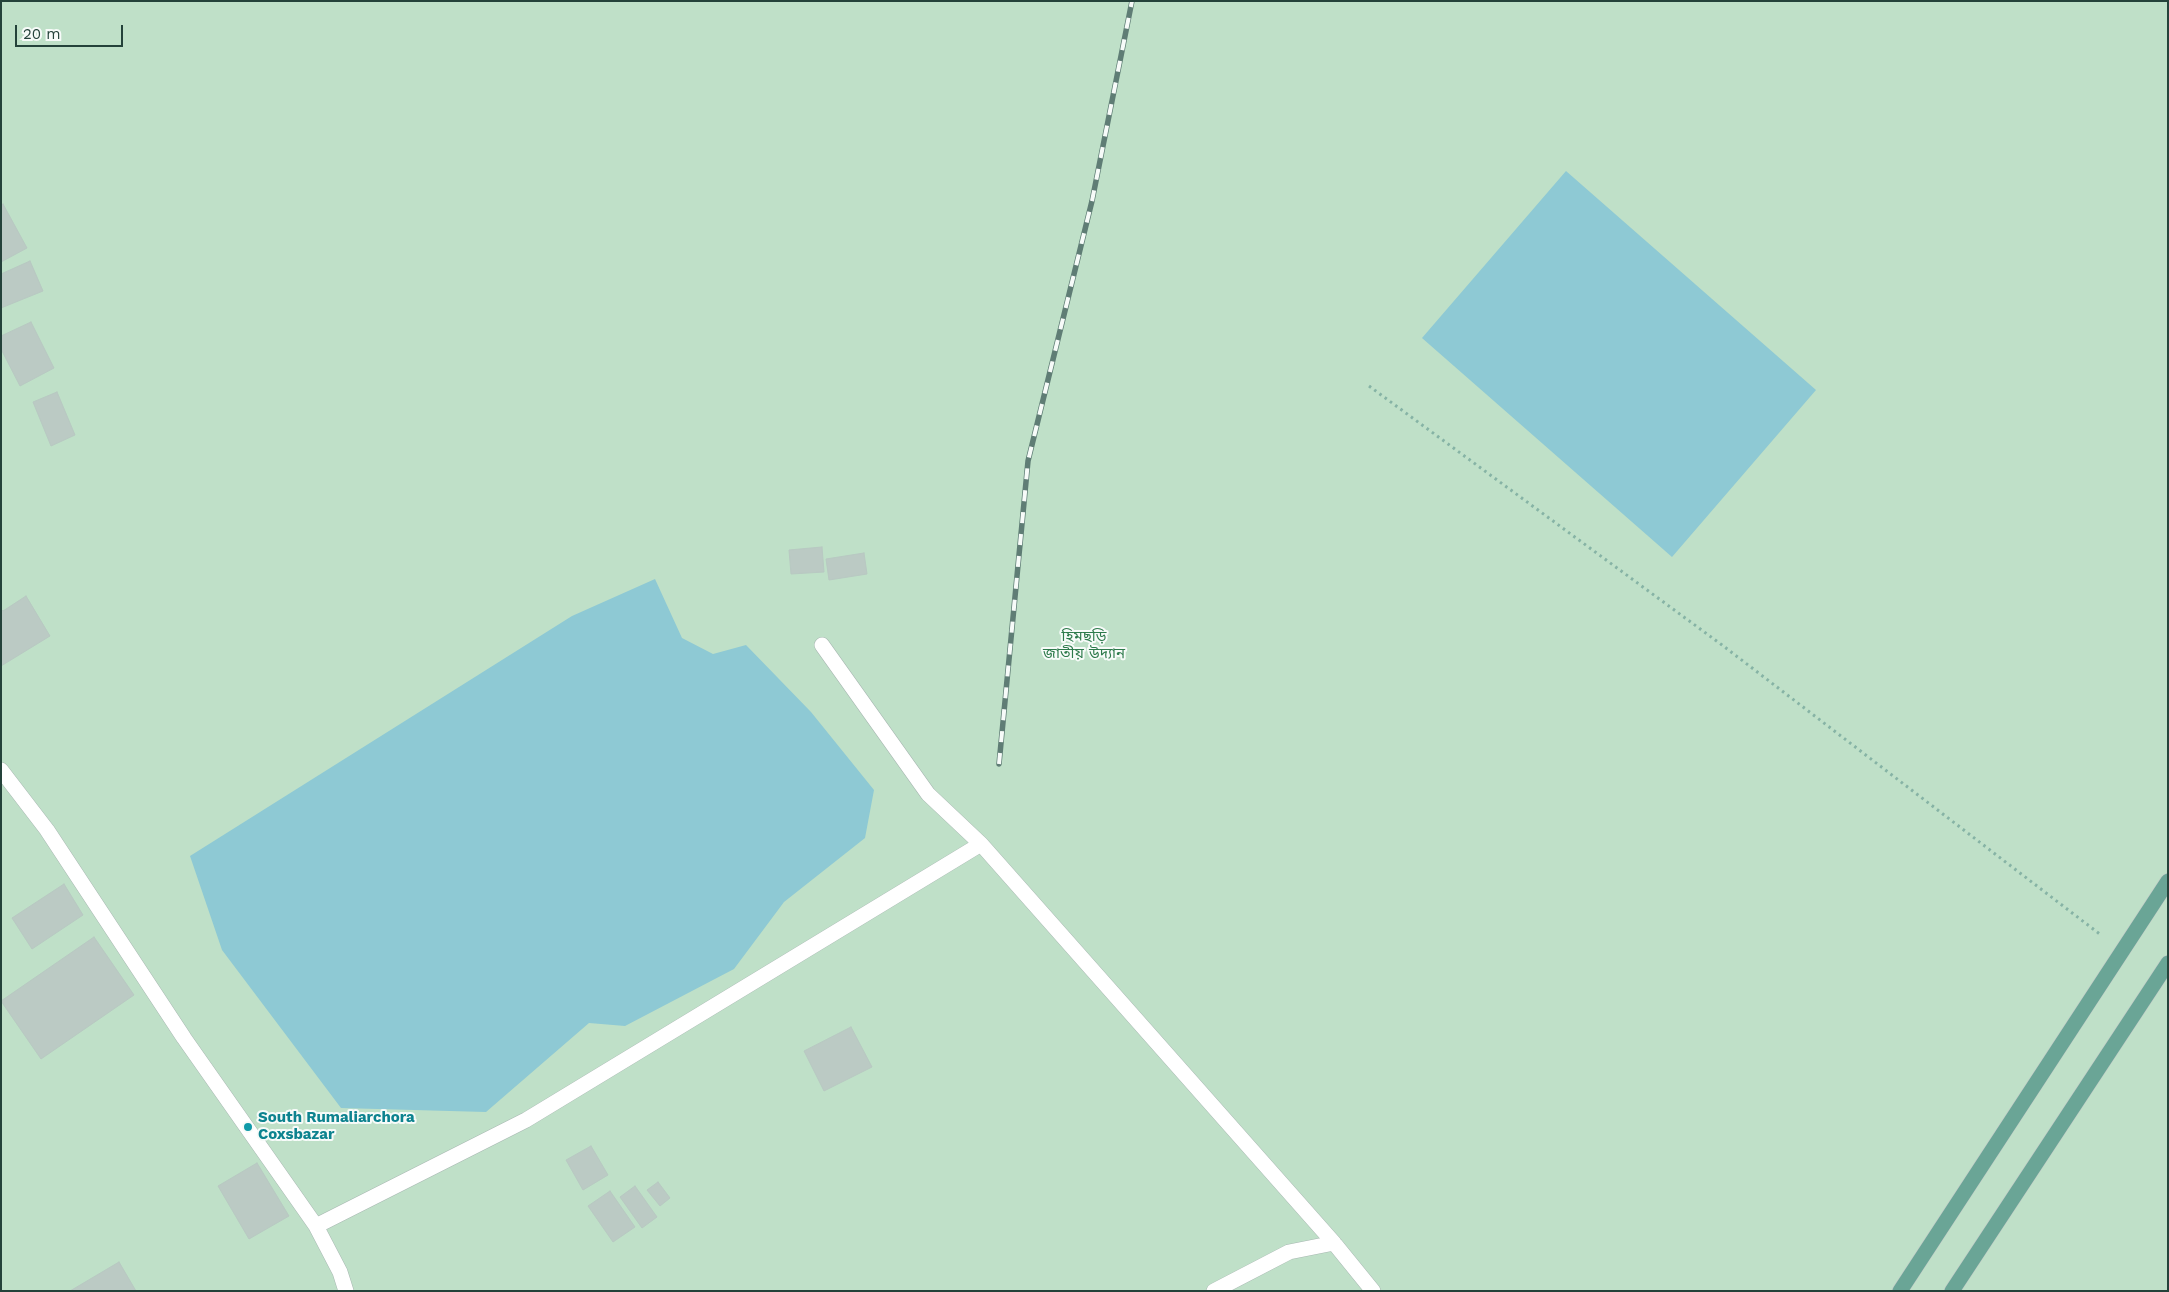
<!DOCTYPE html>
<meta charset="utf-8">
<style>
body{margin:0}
#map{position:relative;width:2169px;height:1292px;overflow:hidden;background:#e6efeb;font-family:"Work Sans",sans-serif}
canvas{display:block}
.frame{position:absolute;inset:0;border:2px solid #24423a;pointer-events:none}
.scale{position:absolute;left:15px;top:25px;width:108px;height:22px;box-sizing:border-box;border:2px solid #24423a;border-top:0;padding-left:6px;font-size:15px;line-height:18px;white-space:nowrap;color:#24423a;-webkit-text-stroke:4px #f7fbf9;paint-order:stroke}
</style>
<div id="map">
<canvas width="2169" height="1292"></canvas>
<div class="frame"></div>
<div class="scale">20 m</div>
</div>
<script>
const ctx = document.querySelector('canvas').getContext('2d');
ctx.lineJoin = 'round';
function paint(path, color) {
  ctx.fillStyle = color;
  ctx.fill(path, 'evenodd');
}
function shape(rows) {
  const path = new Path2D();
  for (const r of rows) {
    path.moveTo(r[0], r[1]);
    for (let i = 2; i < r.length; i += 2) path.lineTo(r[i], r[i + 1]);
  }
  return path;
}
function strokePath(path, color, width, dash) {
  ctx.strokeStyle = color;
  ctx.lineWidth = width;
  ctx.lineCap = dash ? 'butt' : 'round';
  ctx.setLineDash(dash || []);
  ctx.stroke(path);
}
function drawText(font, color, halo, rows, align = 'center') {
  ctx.font = font + ' "Work Sans","Noto Sans Bengali",sans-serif';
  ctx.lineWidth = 4;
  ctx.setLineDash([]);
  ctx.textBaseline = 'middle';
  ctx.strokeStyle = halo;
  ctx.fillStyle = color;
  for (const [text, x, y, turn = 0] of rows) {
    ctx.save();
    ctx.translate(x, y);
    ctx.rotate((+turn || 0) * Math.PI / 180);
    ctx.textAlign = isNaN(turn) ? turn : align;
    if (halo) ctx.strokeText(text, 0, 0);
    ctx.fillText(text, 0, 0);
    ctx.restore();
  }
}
const green = shape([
 [1,1,2168,1,2168,1291,1,1291]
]);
const water = shape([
 [1566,171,1816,390,1672,557,1422,338],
 [655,579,682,638,713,654,746,645,811,712,874,790,865,838,784,902,734,969,625,1026,589,1023,486,1112,341,1108,222,950,190,856,572,616]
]);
const building = shape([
 [3,204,27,248,1,262,1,206,3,204],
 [30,261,43,291,1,308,1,274,30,261],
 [31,322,54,368,20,386,1,349,1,336,31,322],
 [57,392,75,435,51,446,33,402,57,392],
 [822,547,824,572,791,574,789,550,822,547],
 [864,553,867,574,829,580,826,559,864,553],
 [26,596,50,636,1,666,1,609,3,611,26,596],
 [64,884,83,915,32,949,12,918,64,884],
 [94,937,134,995,41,1059,1,1001,94,937],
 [851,1027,872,1067,824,1091,804,1051,851,1027],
 [591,1146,608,1175,583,1190,566,1160,591,1146],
 [257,1163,289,1216,249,1239,218,1186,257,1163],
 [658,1182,670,1198,660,1206,647,1190,658,1182],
 [635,1186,657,1217,642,1228,620,1197,635,1186],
 [610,1191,635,1227,613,1242,588,1206,610,1191],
 [119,1262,136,1291,70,1291,119,1262]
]);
const path = shape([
 [1369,386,1722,645,2101,935]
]);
const minor = shape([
 [822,645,928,794,981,844,1334,1243,1373,1291],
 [1,770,47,830,184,1038,316,1226,340,1272,346,1291],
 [316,1226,526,1120,981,844],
 [1214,1291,1289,1252,1334,1243]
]);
const major = shape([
 [1900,1291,2168,881],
 [1952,1291,2168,963]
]);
const rail = shape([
 [999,764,1028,461,1092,201,1132,1]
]);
const markers = [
 [248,1127,5,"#0f9aa8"]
];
const parkNames = [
 ["হিমছড়ি",1084,637],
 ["জাতীয় উদ্যান",1084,654]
];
const cultureNames = [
 ["South Rumaliarchora",258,1118],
 ["Coxsbazar",258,1135]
];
paint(green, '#bfe0c8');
paint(water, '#8ec9d4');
paint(building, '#bbcac4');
strokePath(building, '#b8c9c2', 1);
strokePath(minor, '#a8b8b2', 16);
strokePath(major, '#c2cac8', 16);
strokePath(path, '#86b3a5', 3, [2.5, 4]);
strokePath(minor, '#fff', 15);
strokePath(major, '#6aa596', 15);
strokePath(rail, '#5f7d75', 5.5);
strokePath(rail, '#f7fbf9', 4, [11]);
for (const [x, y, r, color] of markers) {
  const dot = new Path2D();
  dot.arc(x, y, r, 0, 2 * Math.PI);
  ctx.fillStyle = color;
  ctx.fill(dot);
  strokePath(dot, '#f7fbf9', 2);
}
drawText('15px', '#2d7a4b', '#f7fbf9', parkNames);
drawText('bold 15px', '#0d838f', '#f7fbf9', cultureNames, 'left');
</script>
